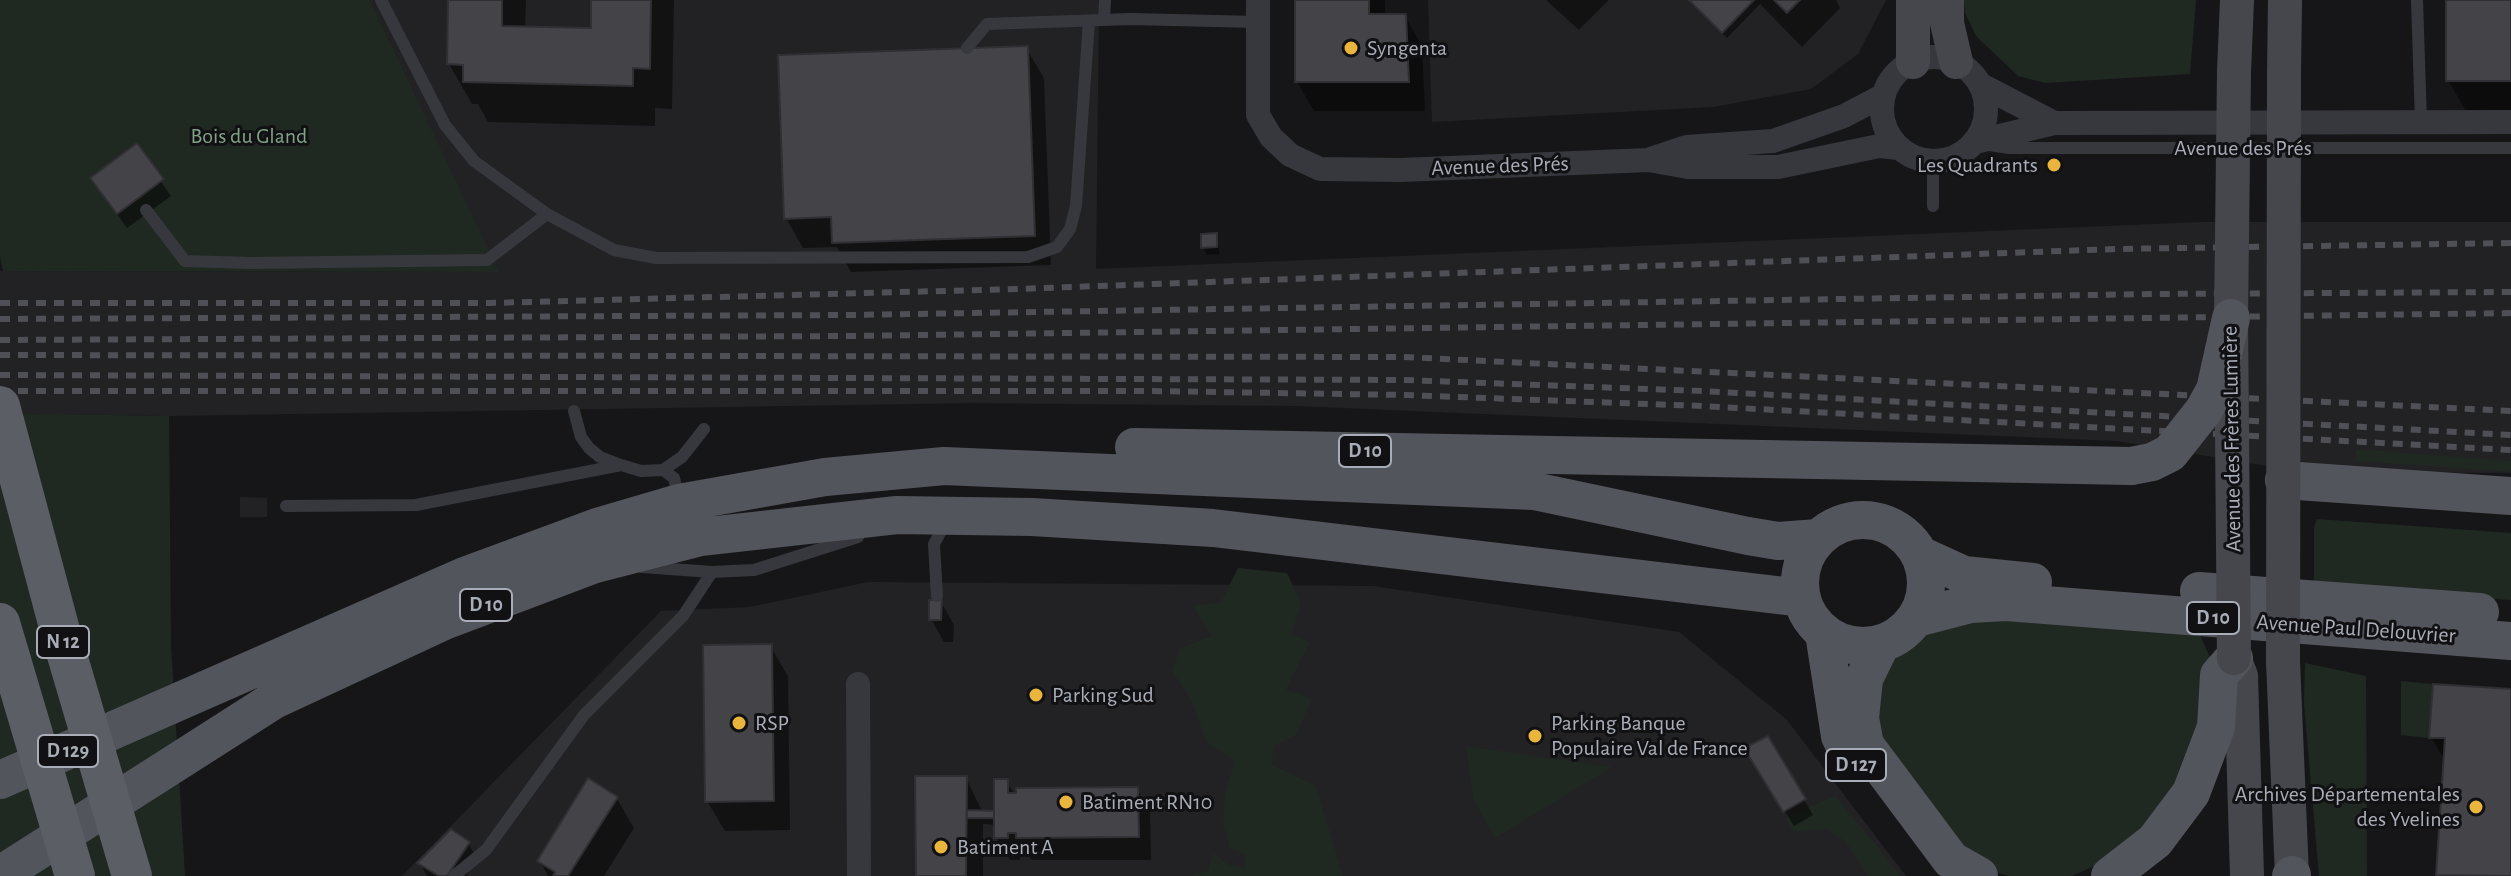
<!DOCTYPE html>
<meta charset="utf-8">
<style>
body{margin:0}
canvas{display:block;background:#161618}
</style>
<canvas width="2511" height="876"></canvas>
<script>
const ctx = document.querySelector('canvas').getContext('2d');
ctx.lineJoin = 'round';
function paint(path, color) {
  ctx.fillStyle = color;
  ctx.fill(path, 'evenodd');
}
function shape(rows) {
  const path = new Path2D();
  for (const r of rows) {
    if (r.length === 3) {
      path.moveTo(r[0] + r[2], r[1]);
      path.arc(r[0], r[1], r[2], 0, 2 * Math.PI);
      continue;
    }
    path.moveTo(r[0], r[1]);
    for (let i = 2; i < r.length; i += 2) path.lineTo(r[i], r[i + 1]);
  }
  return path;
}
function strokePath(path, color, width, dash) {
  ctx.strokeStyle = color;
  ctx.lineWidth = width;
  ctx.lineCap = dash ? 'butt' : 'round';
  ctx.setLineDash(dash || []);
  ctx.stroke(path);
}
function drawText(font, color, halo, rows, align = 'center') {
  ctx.font = font + ' "Alegreya Sans",sans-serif';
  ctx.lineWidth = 6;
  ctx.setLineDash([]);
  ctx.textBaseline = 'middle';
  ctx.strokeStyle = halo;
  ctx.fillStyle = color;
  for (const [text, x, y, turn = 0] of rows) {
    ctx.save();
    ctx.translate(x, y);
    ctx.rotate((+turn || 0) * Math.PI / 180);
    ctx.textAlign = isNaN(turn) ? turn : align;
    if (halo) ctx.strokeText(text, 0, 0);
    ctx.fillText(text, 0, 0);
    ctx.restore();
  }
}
const built = shape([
 [370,0,1099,0,1096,269,2202,222,2511,222,2511,473,2303,472,2117,441,1297,406,972,403,169,416,0,413,0,271,498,272],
 [1428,0,1886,0,1858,54,1811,89,1713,107,1432,122],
 [240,497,267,498,267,517,240,517],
 [868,582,1373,586,1679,632,1786,719,1906,876,402,876,661,611,750,607]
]);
const green = shape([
 [0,0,370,0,499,272,3,271,0,257],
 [1964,0,2196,0,2190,74,2045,83,2018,76,1976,36,1965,13],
 [0,413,169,416,171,645,185,876,0,876],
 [2356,449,2511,461,2511,472,2356,461],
 [2317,519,2511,533,2511,600,2314,586,2314,527],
 [1238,568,1287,573,1301,603,1292,634,1310,642,1286,689,1312,699,1296,735,1274,746,1272,765,1316,786,1343,876,1190,876,1208,871,1213,853,1229,865,1244,868,1246,855,1229,848,1223,821,1225,791,1235,762,1206,741,1191,699,1172,671,1180,648,1212,636,1193,606,1221,602],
 [1979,619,2200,635,2211,660,2199,749,2177,795,2107,861,2071,876,2009,876,1983,868,1883,754,1873,687,1888,663,1930,630],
 [2305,663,2366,676,2367,876,2319,876,2304,703],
 [2401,681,2433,684,2429,738,2401,735],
 [1466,746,1612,767,1495,838,1473,799],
 [1835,796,1872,840,1900,876,1868,876,1846,842,1826,829,1794,832,1785,818]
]);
const shadow = shape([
 [450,0,526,0,525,28,593,30,593,0,674,0,672,109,655,108,655,126,488,122,478,104,472,104,449,64],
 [1297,0,1385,0,1385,16,1405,16,1422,46,1425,111,1314,111,1297,82],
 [1546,0,1609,0,1579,30],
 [1689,0,1836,0,1840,8,1802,47,1760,4,1727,38],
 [2448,0,2511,0,2511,130,2477,130,2448,80],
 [1026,48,1044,78,1051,265,851,272,837,247,803,248,786,218],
 [136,146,171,196,127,228,92,179],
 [1215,235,1220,254,1207,255,1203,247],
 [941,602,954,625,953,642,944,642,931,619],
 [770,646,788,676,790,830,725,831,707,801],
 [2511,691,2511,876,2439,876,2445,761,2431,737],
 [1768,738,1813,815,1794,826,1747,749],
 [966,778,983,813,996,819,1006,781,1018,800,1137,789,1150,812,1151,860,1032,860,1029,856,1020,856,1020,860,1010,860,996,837,996,825,983,824,983,876,918,876],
 [589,781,617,799,634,828,604,876,548,876,540,861],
 [468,843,477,859,466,876,427,876,420,863]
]);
const building = shape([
 [448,0,502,0,502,26,591,28,591,0,651,0,650,69,633,68,633,86,463,82,463,65,447,64,448,0],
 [1295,0,1369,0,1369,14,1406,14,1409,82,1295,82,1295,0],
 [1689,0,1754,0,1722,33,1689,0],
 [1774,0,1800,0,1787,13,1774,0],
 [2446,0,2511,0,2511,81,2446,81,2446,0],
 [1028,46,1035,236,832,243,831,217,784,219,778,55,1028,46],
 [137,143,164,179,117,214,90,178,137,143],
 [1217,233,1217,247,1201,248,1201,234,1217,233],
 [929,600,942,600,941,620,929,620,929,600],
 [772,644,774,801,705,802,703,645,772,644],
 [2433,684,2511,689,2511,876,2436,875,2445,738,2429,738,2433,684],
 [1768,736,1806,799,1783,812,1744,748,1768,736],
 [915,776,967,776,966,876,916,876,915,776],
 [588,778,618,797,568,876,553,876,555,872,537,861,588,778],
 [994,779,1008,779,1008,793,1016,793,1016,788,1138,787,1139,837,1016,838,1016,833,1008,833,1008,838,994,838,994,779],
 [967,810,994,811,994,818,967,818,967,810],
 [451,829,470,842,447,876,439,876,417,863,451,829]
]);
const service = shape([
 [381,0,445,125,474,161,547,214,614,250,656,258,1028,257,1057,247,1070,229,1076,206,1089,21],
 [2417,0,2421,122],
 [1104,20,1105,0],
 [967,48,987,24,1131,19,1257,22],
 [1990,145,2009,148,2511,148],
 [1933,161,1933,206],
 [146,210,185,261,250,263,487,260,547,214],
 [574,411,581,437,589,448,600,457,621,465,641,471,663,470,674,478,679,500],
 [663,470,682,457,704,429],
 [286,506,416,505,621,465],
 [642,567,712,572,754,570,858,537],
 [937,596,934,544,946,522],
 [454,876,486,850,584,715,683,616,712,572]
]);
const minor = shape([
 [1258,0,1258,115,1271,137,1290,155,1320,169,1401,170,1649,160,1688,167,1778,167,1879,146,1899,148],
 [1934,109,52],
 [1981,85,2054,123],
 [1975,142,2054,123,2511,122],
 [1651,159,1687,147,1773,141,1844,116,1884,95],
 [858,684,859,876]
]);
const secondary = shape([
 [1947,0,1947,23,1956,62],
 [1913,62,1913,0],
 [2234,72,2237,0],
 [2284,75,2285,0],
 [2234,658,2241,676,2247,876],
 [2283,661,2292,876]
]);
const primary = shape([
 [1134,447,2131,466],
 [2284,480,2511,496],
 [1863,583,63],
 [1920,555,1964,575,2033,582],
 [2199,591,2480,612],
 [1916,618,1970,604,2006,602,2511,641],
 [1824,633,1840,736,1847,751],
 [1881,644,1864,679,1860,718,1865,745,1951,860,1979,876],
 [0,780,467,575,597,527,679,503,825,477,944,466,1534,491,1748,536,1778,541,1818,538],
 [0,875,274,700,444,621,595,564,700,537,897,515,1032,517,1213,528,1802,598],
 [2110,876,2155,841,2191,793,2216,727,2219,675,2234,658],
 [2291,876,2292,875]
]);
const rail = shape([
 [0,303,490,303,1017,289,2116,249,2511,243],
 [0,319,850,315,2153,294,2511,292],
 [0,340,851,336,2511,313],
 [0,355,1404,357,2511,411],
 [0,375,1404,380,1702,391,2511,435],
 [0,391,1153,391,1404,395,1702,406,2511,450]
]);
const secondaryBridge = shape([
 [2234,72,2231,318,2234,658],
 [2283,661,2284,75]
]);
const primaryBridge = shape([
 [2131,466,2152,462,2170,453,2204,410,2215,390,2231,318]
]);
const trunkBridge = shape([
 [0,406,62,638,132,876],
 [0,623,75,876]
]);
const markers = [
 [1351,48,8,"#eab53c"],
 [2054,165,8,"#eab53c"],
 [1036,695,8,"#eab53c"],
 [739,723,8,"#eab53c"],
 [1535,736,8,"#eab53c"],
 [1066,802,8,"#eab53c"],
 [2476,807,8,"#eab53c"],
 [941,847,8,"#eab53c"]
];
const shields = [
 [1365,451,52],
 [486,605,52],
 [2213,618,52],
 [63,642,52],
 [68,751,60],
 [1856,765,60]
];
const shieldNames = [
 ["D 10",1365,451],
 ["D 10",486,605],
 ["D 10",2213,618],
 ["N 12",63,642],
 ["D 129",68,751],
 ["D 127",1856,765]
];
const poiNames = [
 ["Syngenta",1367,48],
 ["Les Quadrants",2038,165,"right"],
 ["Parking Sud",1052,695],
 ["RSP",755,723],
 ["Parking Banque",1551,723],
 ["Populaire Val de France",1551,748],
 ["Archives Départementales",2460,794,"right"],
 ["des Yvelines",2460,819,"right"],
 ["Batiment RN10",1082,802],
 ["Batiment A",957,847]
];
const parkNames = [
 ["Bois du Gland",249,136]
];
const streetNames = [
 ["Avenue des Prés",2243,148],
 ["Avenue des Prés",1500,166,-2],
 ["Avenue des Frères Lumière",2232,439,-91],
 ["Avenue Paul Delouvrier",2356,629,4]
];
paint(built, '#222225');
paint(green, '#202822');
paint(shadow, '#0007');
paint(building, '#434348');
strokePath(building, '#303034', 2);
strokePath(service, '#37383d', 12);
strokePath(minor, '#37383d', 24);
strokePath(secondary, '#45474d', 34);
strokePath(primary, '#53555c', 38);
strokePath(rail, '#4e5056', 6, [10, 8]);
strokePath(secondaryBridge, '#45474d', 34);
strokePath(primaryBridge, '#53555c', 38);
strokePath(trunkBridge, '#5c5e65', 40);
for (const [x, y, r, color] of markers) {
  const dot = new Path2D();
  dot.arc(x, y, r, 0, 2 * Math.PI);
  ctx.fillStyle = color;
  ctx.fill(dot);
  strokePath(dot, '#111113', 3);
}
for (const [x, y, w] of shields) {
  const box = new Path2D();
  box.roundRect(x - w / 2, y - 16, w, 32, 6);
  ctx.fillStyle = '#111113';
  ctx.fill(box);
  strokePath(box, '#a9adb7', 2);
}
drawText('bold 20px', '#a9adb7', null, shieldNames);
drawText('22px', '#a9adb7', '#111113', poiNames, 'left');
drawText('22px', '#81a284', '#111113', parkNames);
drawText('22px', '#a9adb7', '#111113', streetNames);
</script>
